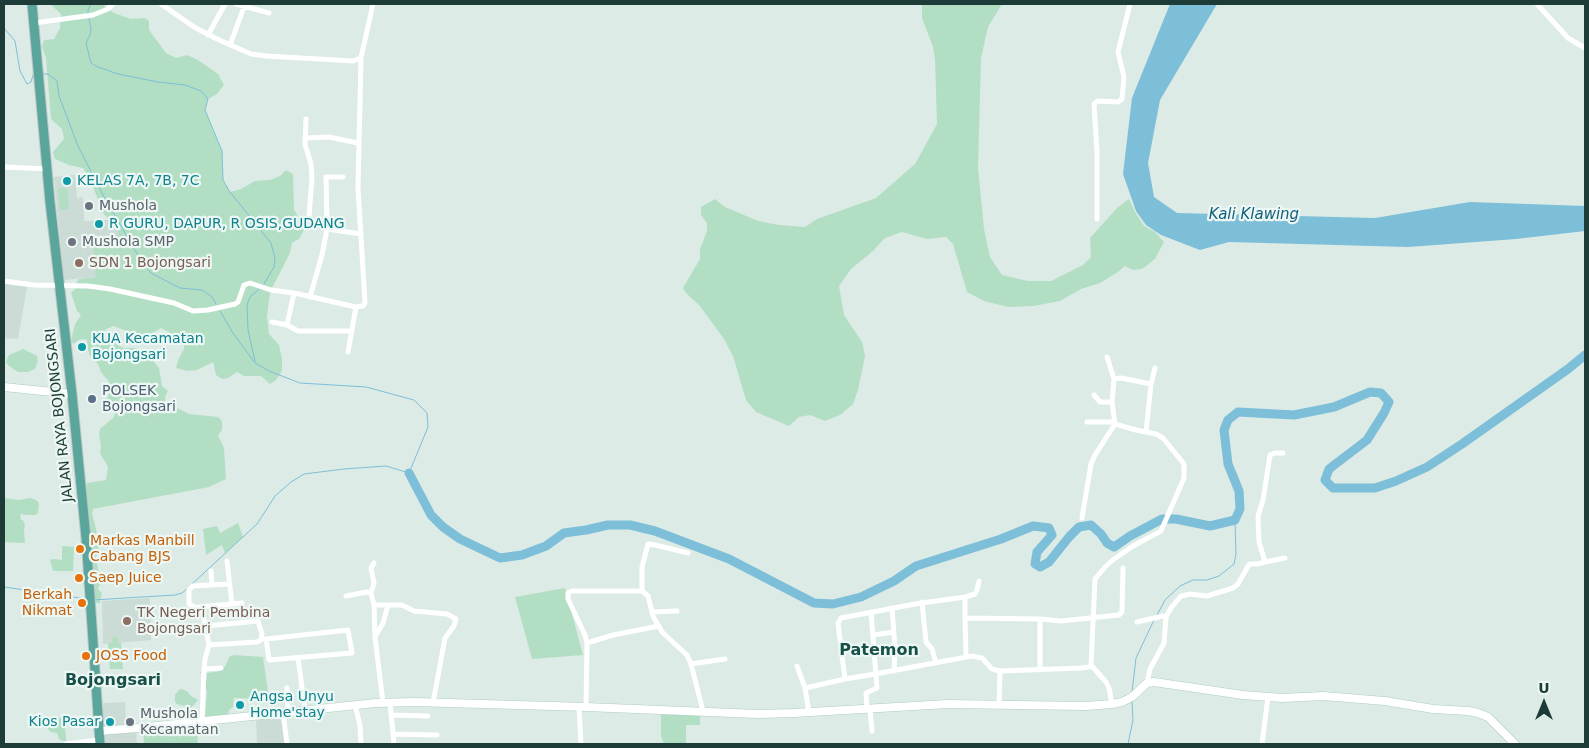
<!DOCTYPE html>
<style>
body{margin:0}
#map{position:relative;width:1589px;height:748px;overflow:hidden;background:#dcebe6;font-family:"DejaVu Sans",sans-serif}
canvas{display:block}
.frame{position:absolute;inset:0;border:5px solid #1d3c37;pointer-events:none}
.north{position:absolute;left:1519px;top:678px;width:50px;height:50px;-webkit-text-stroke:4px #edf7f3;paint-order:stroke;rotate:0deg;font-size:14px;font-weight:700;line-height:20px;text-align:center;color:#1d3c37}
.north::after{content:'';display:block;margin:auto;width:18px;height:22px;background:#1d3c37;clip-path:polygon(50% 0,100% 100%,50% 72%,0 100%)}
</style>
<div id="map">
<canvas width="1589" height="748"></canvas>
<div class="frame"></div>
<div class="north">U</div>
</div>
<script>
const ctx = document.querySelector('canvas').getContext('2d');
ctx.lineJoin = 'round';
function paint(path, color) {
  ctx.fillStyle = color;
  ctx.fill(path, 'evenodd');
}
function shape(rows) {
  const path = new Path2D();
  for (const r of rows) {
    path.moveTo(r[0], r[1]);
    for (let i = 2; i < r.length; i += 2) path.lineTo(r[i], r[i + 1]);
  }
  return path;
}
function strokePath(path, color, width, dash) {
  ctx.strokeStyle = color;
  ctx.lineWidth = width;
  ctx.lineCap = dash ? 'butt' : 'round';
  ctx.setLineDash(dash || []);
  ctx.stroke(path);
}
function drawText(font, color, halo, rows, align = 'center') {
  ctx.font = font + ' "DejaVu Sans",sans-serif';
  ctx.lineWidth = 4.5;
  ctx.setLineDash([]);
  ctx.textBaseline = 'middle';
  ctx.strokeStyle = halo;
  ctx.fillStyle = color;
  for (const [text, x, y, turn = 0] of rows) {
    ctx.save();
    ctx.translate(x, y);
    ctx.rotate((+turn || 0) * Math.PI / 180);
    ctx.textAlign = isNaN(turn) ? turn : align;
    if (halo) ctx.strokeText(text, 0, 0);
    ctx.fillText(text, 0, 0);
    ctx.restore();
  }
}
const built = shape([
 [75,175,77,198,83,197,84,221,111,220,118,228,120,246,96,277,64,280,54,177],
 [4,284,27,287,18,339,4,338],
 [150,598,151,640,103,644,102,601],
 [125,702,126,727,103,728,103,703],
 [282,715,286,744,257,744,256,716],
 [136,731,137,744,102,744,103,733]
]);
const green = shape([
 [50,4,106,4,104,6,114,13,131,19,145,18,149,21,149,30,166,53,176,58,187,55,198,60,218,74,224,85,217,94,208,99,205,110,222,151,223,180,230,192,241,189,255,181,270,180,280,176,286,170,293,174,294,210,305,228,299,239,292,243,290,253,270,292,267,317,269,334,279,345,282,359,282,371,276,380,270,384,261,376,244,376,237,372,228,378,222,379,216,375,213,362,197,370,187,371,176,368,179,358,184,349,184,344,178,337,161,328,151,334,138,335,113,326,105,330,105,334,111,341,123,348,135,348,145,351,150,357,159,368,162,386,168,391,165,397,165,402,189,414,218,417,222,421,222,430,218,435,224,448,226,479,209,487,93,509,92,513,96,529,99,551,96,557,99,575,102,579,98,589,102,593,100,603,97,603,92,602,84,492,86,490,87,483,106,480,108,467,100,453,101,446,99,435,100,429,114,417,115,413,102,408,101,405,102,401,107,398,111,390,109,382,101,372,98,364,91,358,88,350,87,340,84,339,79,340,73,344,71,340,75,324,81,315,77,311,71,293,76,288,76,283,79,279,96,277,93,247,119,246,118,228,103,213,92,184,83,168,69,165,55,159,53,152,64,139,62,129,51,119,46,58,42,47,44,40,54,39,60,28,61,14],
 [922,4,1002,4,988,27,981,58,978,168,984,229,990,257,1002,275,1028,281,1051,281,1083,265,1091,257,1090,238,1117,208,1129,199,1135,212,1144,226,1155,232,1164,242,1155,259,1142,269,1133,270,1125,266,1118,272,1100,283,1081,289,1060,301,1033,306,1008,307,984,301,967,292,953,244,946,237,927,239,902,232,885,238,873,251,851,269,839,286,844,315,862,342,865,356,858,390,853,404,840,415,825,421,810,415,799,417,789,426,756,412,746,400,733,356,724,339,700,306,686,293,683,288,700,259,700,249,707,231,707,223,701,215,701,207,715,199,725,207,758,221,779,225,805,227,817,219,876,198,915,164,937,124,935,59,933,47,922,18],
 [58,188,67,188,69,209,60,210],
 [23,349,37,356,38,361,35,369,28,372,18,372,9,366,6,362,9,355],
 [4,498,19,500,30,498,36,500,39,503,38,513,35,515,26,515,22,514,20,515,21,520,23,520,25,525,24,529,25,543,4,542],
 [238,523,243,537,225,553,222,545,206,555,203,529,217,526,220,533],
 [62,546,74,547,73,571,53,571,50,560,53,559,62,560],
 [565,588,583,655,532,659,515,597],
 [113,637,116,637,118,638,118,643,121,642,123,669,110,669,108,643,113,643,112,640],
 [234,655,263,657,269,699,234,698,233,707,229,710,228,717,205,718,207,690,205,689,207,674,204,675,200,673,202,670,207,673,220,671,226,665,229,657],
 [182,689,188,692,191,696,198,700,191,708,177,704,175,702,175,695,179,690],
 [661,711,700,711,700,725,686,725,686,744,664,744,661,736],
 [64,717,66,737,66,741,63,741,59,739,57,733,51,732,45,726,48,719],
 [197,727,198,744,144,744,143,730]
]);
const water = shape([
 [1170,4,1217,4,1160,100,1148,163,1154,197,1177,213,1375,218,1470,202,1585,206,1585,231,1516,239,1408,247,1229,242,1200,250,1161,235,1146,225,1136,211,1123,174,1132,98]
]);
const stream = shape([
 [88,15,88,10,91,4],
 [89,19,91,29,90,35,86,43,91,63,98,67,118,74,158,82,185,85,201,91,208,99,205,110,222,151,223,180,230,192,271,243,275,258,274,267,264,284],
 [4,28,15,41,20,71,27,84,31,82,33,75],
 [42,74,48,74,57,81,59,96,78,146,104,197,139,257,151,273,180,288,202,290,212,297,216,304],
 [255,361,248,330,247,305,250,297,259,289],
 [192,584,257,524,275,496,291,482,304,474,344,469,386,466,409,473,428,427,427,413,414,400,366,387,300,383,269,371,255,363,233,333,220,311],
 [4,587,87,599],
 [93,600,175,595,182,593,187,589],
 [1157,615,1165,600,1180,586,1193,580,1207,580,1219,576,1234,564,1236,554,1235,520],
 [1132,692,1136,658,1154,620],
 [1128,744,1133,720,1132,701]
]);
const river = shape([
 [409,473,431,515,443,527,460,539,500,558,522,555,546,546,564,533,586,530,608,525,630,525,655,531,729,559,814,603,833,604,861,597,894,581,916,566,1001,539,1033,526,1049,528,1052,535,1037,552,1035,564,1040,567,1049,562,1069,537,1079,527,1091,525,1101,534,1107,543,1114,547,1130,536,1162,519,1176,519,1210,526,1235,520,1240,509,1239,491,1228,464,1224,430,1228,420,1238,412,1294,415,1334,407,1370,392,1381,393,1389,402,1384,413,1367,440,1329,469,1325,480,1333,488,1375,488,1396,481,1427,467,1462,444,1568,369,1585,355]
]);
const street = shape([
 [161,4,194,27,217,39,251,54,266,56,353,61,361,58,373,4],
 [236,4,269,13],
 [1537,4,1568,38,1585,48],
 [34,23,93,15,108,9,113,4],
 [208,35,225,4],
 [230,45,244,7],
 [306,119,305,144,311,164,312,177,309,217,311,221,327,226,327,229],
 [305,138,329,137,358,143],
 [4,167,47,169],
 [1097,219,1097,152,1094,104,1098,101,1118,102,1122,99,1124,77,1118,52,1130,4],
 [327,226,326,177,343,177],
 [4,281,34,285,88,286,110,289,174,303,193,311,208,310,235,304,238,302,244,285,250,283,271,290,294,293,356,307,363,306,365,303,358,188,361,58],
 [310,297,322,255,327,229,361,234],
 [272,322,287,325,298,331,352,331],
 [287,325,294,293],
 [348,352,356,307],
 [1114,379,1121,378,1151,384,1155,368],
 [1094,395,1100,402,1112,402],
 [1087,422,1115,422],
 [1146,432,1151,384],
 [1082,518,1091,464,1095,455,1115,424],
 [227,561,232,604],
 [1265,562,1285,558],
 [374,563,371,568,374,583,371,593,374,605,402,605,414,611,447,614,456,619,454,626,445,638,433,703],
 [211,571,212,585],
 [642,591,642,567,648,544,655,545,688,553],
 [346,596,367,592,371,593],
 [965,597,965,618],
 [922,602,926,642,932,649,936,663],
 [374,605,375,637],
 [199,607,242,603],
 [892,608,895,648,894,671],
 [652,612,677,611],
 [1137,622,1163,616,1166,617],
 [205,626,258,621,262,634,261,640,257,642,209,645],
 [348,630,352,653,269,660,266,639,348,630],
 [873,635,894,632],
 [587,643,613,635,659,626],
 [966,657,965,618,1040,619,1061,621,1119,615,1122,612,1123,568],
 [298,658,305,710],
 [691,664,725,659],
 [1091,665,1106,682,1109,688,1112,704],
 [797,666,805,688],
 [204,669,221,668],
 [1040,669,1040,619],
 [845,679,838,623,841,618,915,604,965,597,975,594,977,590,979,581],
 [1147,683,1150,669,1164,643,1166,617,1171,608,1181,596,1190,594,1207,596,1233,588,1238,584,1248,566,1250,564,1257,564,1265,562,1259,542,1258,516,1263,500,1270,455,1275,453,1283,453],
 [287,688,288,711],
 [383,703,375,637,383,623,388,605],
 [390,703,394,744],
 [355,705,360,725,361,744],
 [999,705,1000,671,1081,668,1089,667,1091,665,1095,579,1105,567,1114,559,1133,546,1161,531,1184,478,1184,464,1163,438,1156,434,1136,430,1115,424,1112,402,1114,379,1107,357],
 [579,707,581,744],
 [586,707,587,643,585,635,568,599,568,593,572,591,642,591,648,596,653,616,662,632,687,655,691,664,703,711],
 [867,709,866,693,877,688,871,612],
 [870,709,872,731],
 [809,712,805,688,845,679,875,674,972,656,982,658,992,669,1000,671],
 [283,713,287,744],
 [391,715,428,716],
 [202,721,204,669,205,659,209,645,202,609,194,607,189,604,189,590,193,586,229,584],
 [393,734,437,735],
 [66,744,99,740],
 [1262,744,1268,697]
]);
const secondary = shape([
 [4,387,72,394],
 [99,731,138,728,376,703,414,702,586,707,758,714,794,713,948,704,1086,706,1112,704,1122,702,1132,697,1147,683,1154,682,1243,695,1282,698,1323,696,1385,701,1433,709,1468,711,1478,713,1488,717,1515,744]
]);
const primary = shape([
 [32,4,50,202,72,394,86,538,100,744]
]);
const markers = [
 [67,181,5,"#0f9aa8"],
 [89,206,5,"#6b7280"],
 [99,224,5,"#0f9aa8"],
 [72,242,5,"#6b7280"],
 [79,263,5,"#8d6e63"],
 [82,347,5,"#0f9aa8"],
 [92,399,5,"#5c6f8a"],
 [80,549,5,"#e8710a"],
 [79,578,5,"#e8710a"],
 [82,603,5,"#e8710a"],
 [127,621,5,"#8d6e63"],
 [86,656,5,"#e8710a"],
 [240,705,5,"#0f9aa8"],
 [110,722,5,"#0f9aa8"],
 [130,722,5,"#6b7280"]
];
const cultureNames = [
 ["KELAS 7A, 7B, 7C",77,181],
 ["R GURU, DAPUR, R OSIS,GUDANG",109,224],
 ["KUA Kecamatan",92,339],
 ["Bojongsari",92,355],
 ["Angsa Unyu",250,697],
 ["Home'stay",250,713],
 ["Kios Pasar",100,722,"right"]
];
const worshipNames = [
 ["Mushola",99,206],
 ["Mushola SMP",82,242],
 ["Mushola",140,714],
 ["Kecamatan",140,730]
];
const educationNames = [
 ["SDN 1 Bojongsari",89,263],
 ["TK Negeri Pembina",137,613],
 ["Bojongsari",137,629]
];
const serviceNames = [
 ["POLSEK",102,391],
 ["Bojongsari",102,407]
];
const streetNames = [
 ["JALAN RAYA BOJONGSARI",60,415,-96]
];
const foodNames = [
 ["Markas Manbill",90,541],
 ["Cabang BJS",90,557],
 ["Saep Juice",89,578],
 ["Berkah",72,595,"right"],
 ["Nikmat",72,611,"right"],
 ["JOSS Food",96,656]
];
const waterNames = [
 ["Kali Klawing",1254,215]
];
const quarterNames = [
 ["Patemon",879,651],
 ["Bojongsari",113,681]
];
paint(built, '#cbdbd5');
paint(green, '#b2dfc4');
paint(water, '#7dbed8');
strokePath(stream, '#7dbed8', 1);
strokePath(river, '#7dbed8', 9);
strokePath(secondary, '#aeccc5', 9);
strokePath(primary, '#c0c8c7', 11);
strokePath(street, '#fff', 5);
strokePath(secondary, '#fff', 8);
strokePath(primary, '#5ba69c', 9);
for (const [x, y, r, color] of markers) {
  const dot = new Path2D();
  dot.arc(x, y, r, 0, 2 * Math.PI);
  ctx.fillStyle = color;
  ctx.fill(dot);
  strokePath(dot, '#edf7f3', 2);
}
drawText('14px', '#0d838f', '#edf7f3', cultureNames, 'left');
drawText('14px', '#5b616d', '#edf7f3', worshipNames, 'left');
drawText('14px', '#785e54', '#edf7f3', educationNames, 'left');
drawText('14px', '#4e5e75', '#edf7f3', serviceNames, 'left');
drawText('14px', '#1d3c37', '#edf7f3', streetNames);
drawText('14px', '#c56008', '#edf7f3', foodNames, 'left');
drawText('italic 15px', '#115e7e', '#edf7f3', waterNames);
drawText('bold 16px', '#175049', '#edf7f3', quarterNames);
</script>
